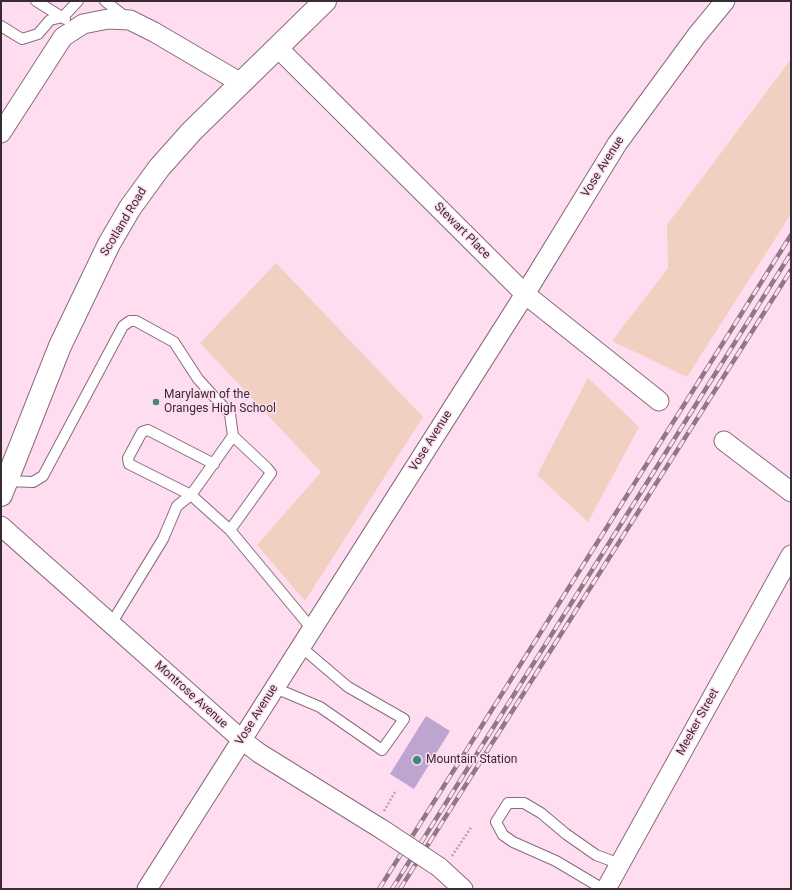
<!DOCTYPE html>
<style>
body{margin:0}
#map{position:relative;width:792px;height:890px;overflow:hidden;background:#ffddf0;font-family:Roboto,sans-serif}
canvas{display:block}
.frame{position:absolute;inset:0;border:2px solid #382b33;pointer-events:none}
</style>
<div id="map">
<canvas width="792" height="890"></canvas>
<div class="frame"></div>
</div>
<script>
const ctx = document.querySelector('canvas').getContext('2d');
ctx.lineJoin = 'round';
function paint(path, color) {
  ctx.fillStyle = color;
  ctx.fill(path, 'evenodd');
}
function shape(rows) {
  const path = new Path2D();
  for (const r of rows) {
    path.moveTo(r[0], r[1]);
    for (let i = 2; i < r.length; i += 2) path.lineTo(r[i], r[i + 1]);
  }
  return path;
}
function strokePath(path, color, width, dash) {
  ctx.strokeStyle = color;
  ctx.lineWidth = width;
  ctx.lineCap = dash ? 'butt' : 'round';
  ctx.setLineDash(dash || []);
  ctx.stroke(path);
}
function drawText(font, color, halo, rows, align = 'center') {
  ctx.font = font + ' Roboto,sans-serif';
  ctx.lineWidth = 3;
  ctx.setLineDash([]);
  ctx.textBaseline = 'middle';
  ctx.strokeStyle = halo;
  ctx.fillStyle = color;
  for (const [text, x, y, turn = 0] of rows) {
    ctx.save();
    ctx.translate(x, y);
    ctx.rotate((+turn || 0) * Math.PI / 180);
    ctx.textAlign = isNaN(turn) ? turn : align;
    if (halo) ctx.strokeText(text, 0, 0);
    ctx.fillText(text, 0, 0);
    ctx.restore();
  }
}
const green = shape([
 [791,59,791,214,687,377,612,341,668,268,667,225],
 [276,263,423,417,305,601,257,545,321,472,200,343],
 [588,378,639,427,588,522,537,475]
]);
const building = shape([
 [426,716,450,731,414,789,390,774]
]);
const path = shape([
 [384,811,395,792],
 [452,856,472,826]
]);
const service = shape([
 [36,1,65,19],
 [105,1,127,18],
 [1,26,22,39,38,34,50,20,63,17,78,1],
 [233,436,191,495,230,530,312,629],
 [6,481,33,482,43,476,123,326,130,321,136,321,174,342,198,379,230,414,233,436,267,468,271,473,230,530],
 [111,624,163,539,177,506,191,495,129,464,128,458,142,432,148,430,214,464],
 [275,688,320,707,382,750,404,719,348,687,301,647],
 [603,889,556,861,513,842,503,835,496,822,508,803,524,803,541,813,566,834,596,855,620,864]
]);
const minor = shape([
 [277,47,525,294,659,401],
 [1,133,63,37,83,24,108,19,130,20,154,32,241,83],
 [724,441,791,492],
 [1,526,242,740,259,753,383,830],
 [439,867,463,889],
 [147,889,525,294,617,144,697,35,725,1],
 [606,889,791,555]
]);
const secondary = shape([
 [1,495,60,346,109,244,130,208,159,168,192,131,325,1]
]);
const rail = shape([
 [379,889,791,235],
 [392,889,791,253],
 [400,889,791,270]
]);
const minorBridge = shape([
 [383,830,439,867]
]);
const markers = [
 [156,402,4,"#42877d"],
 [417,760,5,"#42877d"]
];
const streetNames = [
 ["Vose Avenue",603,167,-58],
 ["Scotland Road",124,222,-59],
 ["Stewart Place",462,231,45],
 ["Vose Avenue",431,441,-58],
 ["Montrose Avenue",191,695,42],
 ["Vose Avenue",257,715,-58],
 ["Meeker Street",698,722,-61]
];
const poiNames = [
 ["Marylawn of the",164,395],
 ["Oranges High School",164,409],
 ["Mountain Station",426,760]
];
paint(green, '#f1d0c1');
paint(building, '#bea5d1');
strokePath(service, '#886b7c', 12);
strokePath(minor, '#886b7c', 21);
strokePath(secondary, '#886b7c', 24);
strokePath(path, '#bca1b1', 2.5, [2, 2]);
strokePath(service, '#fff', 10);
strokePath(minor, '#fff', 19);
strokePath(secondary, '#fff', 22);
strokePath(rail, '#8f7985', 4.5);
strokePath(rail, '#ffddf0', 3, [9]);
strokePath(minorBridge, '#886b7c', 21, []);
strokePath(minorBridge, '#fff', 19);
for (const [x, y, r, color] of markers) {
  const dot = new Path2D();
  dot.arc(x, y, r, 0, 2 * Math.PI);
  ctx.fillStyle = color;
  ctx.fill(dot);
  strokePath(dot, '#ffddf0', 1.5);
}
drawText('12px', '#382b33', '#ffddf0', streetNames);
drawText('12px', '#382b33', '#ffddf0', poiNames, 'left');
</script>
